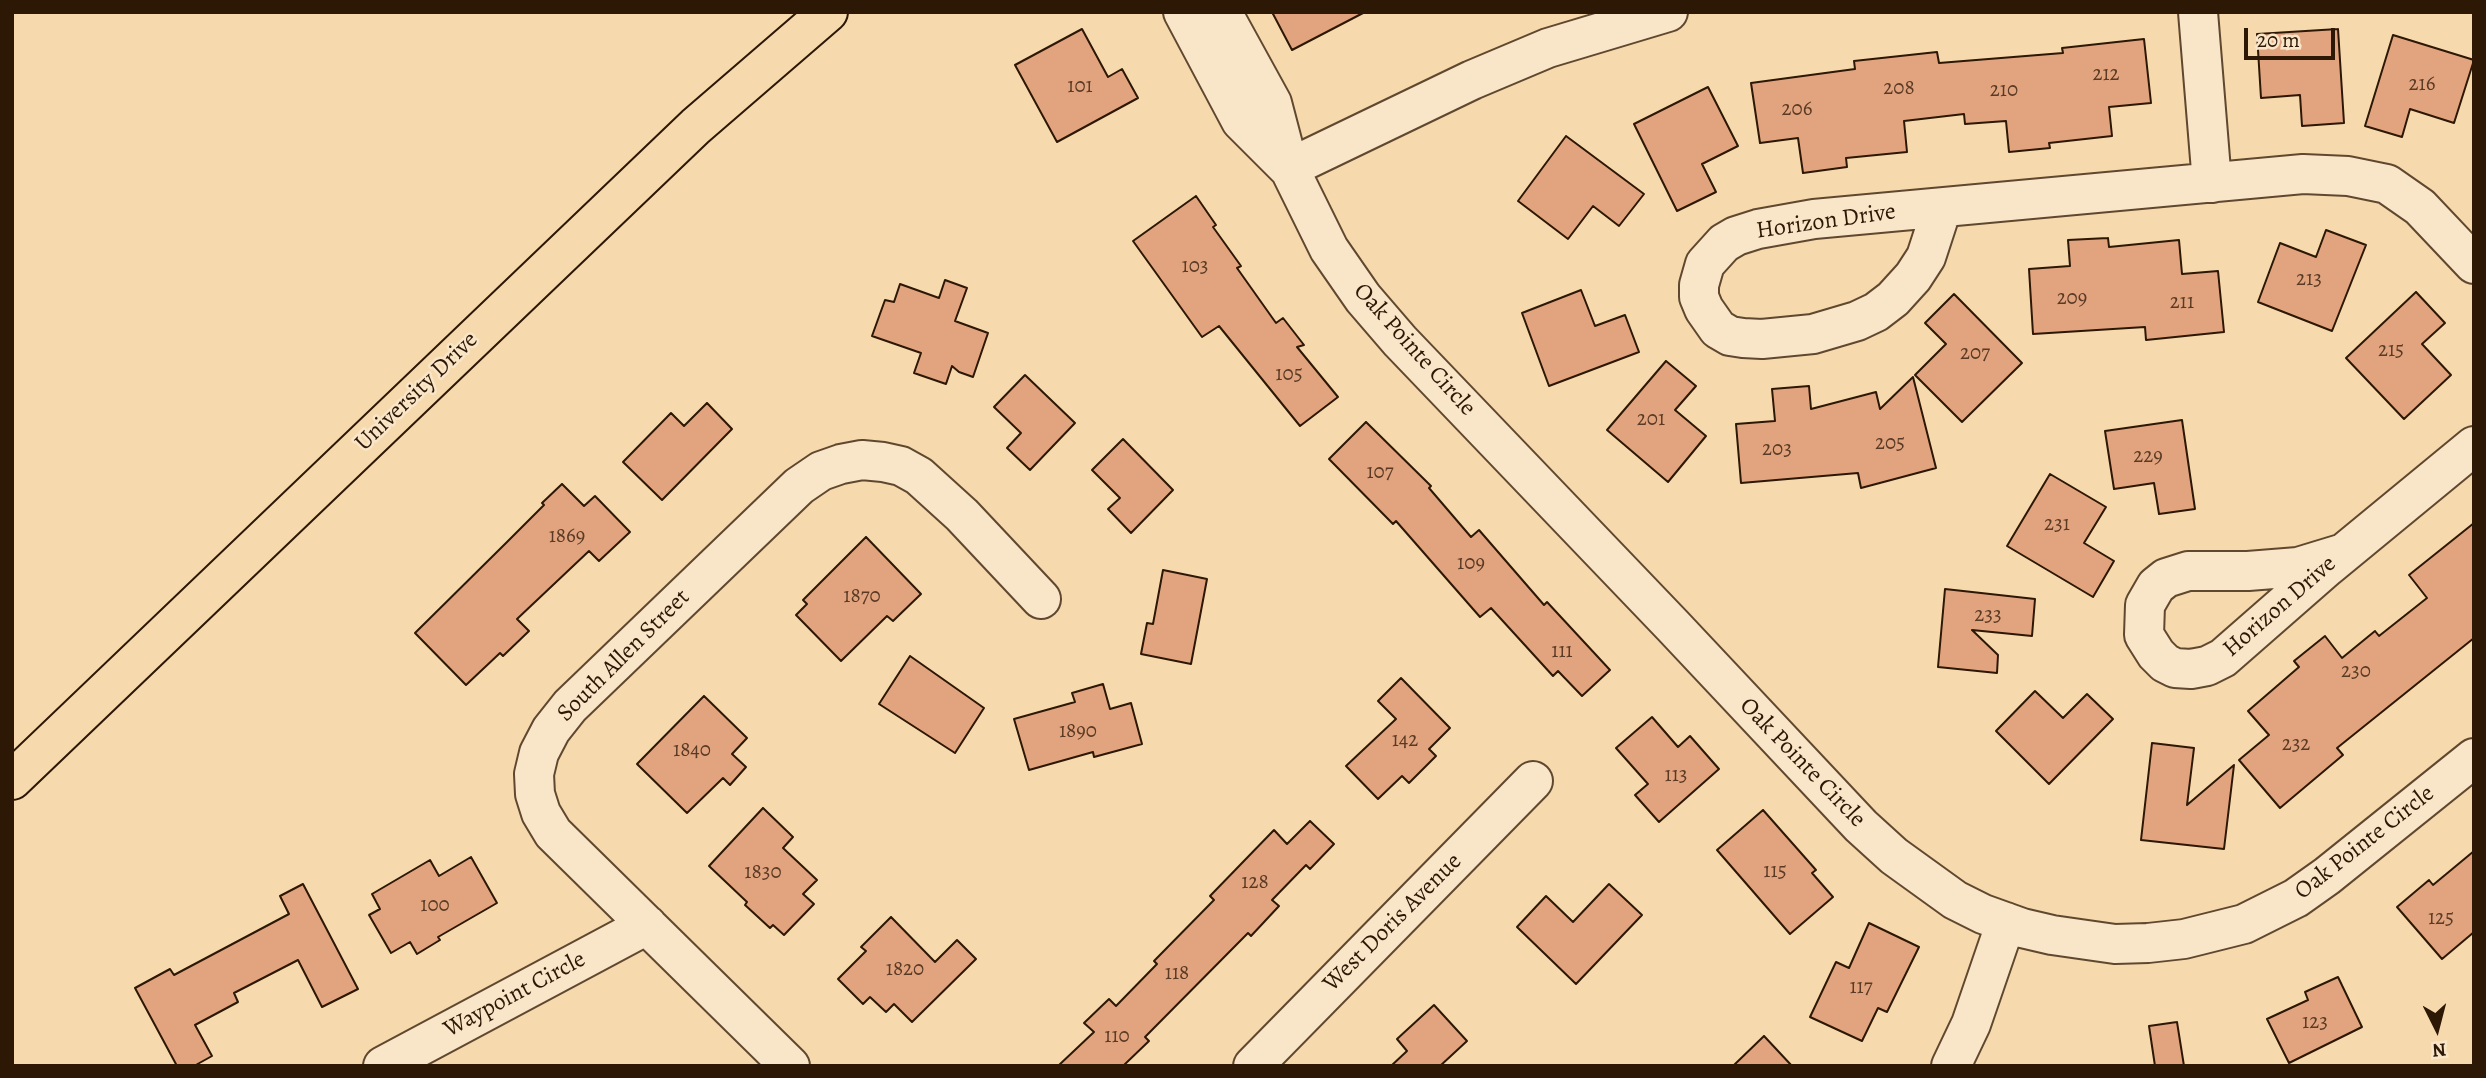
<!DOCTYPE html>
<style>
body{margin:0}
#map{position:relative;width:2486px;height:1078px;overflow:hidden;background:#f6d9ac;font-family:Alegreya,serif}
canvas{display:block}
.frame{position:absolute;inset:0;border:14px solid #2d1705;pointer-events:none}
.north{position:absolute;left:2402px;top:994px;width:70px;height:70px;-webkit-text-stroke:5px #f9e6c9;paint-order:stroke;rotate:174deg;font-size:19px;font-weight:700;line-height:28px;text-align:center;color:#2d1705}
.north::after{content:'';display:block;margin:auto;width:24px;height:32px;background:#2d1705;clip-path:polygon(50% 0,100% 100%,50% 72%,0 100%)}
.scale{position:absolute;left:2244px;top:28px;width:91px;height:32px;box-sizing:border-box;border:4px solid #2d1705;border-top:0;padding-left:9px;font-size:21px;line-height:24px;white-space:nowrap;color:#2d1705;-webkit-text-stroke:5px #f9e6c9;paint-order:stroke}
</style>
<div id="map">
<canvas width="2486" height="1078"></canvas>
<div class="frame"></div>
<div class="north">N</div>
<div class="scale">20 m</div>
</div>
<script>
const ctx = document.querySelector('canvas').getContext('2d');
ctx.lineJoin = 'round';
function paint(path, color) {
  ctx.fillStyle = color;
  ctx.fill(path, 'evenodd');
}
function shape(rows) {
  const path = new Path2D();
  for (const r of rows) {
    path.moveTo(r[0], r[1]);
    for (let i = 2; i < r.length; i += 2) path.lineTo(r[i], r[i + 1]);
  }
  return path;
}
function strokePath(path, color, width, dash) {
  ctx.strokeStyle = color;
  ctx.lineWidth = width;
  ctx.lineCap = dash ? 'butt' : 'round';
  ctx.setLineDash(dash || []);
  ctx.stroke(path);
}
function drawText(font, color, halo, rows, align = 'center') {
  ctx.font = font + ' Alegreya,serif';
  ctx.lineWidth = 5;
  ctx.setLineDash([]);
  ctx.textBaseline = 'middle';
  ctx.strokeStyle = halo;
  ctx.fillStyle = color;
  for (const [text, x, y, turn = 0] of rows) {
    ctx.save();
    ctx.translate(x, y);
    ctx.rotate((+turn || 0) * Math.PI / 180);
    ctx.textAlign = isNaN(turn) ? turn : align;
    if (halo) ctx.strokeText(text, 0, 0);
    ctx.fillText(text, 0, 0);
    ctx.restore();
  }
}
const building = shape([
 [1272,12,1365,12,1292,50,1272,12],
 [1082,29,1108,77,1122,69,1138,98,1057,142,1015,65,1082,29],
 [2338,29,2344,123,2302,126,2300,95,2261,98,2257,34,2338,29],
 [2393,35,2474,60,2454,123,2410,109,2402,137,2365,126,2393,35],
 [2144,39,2151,103,2109,107,2112,136,2049,143,2050,148,2009,152,2006,121,1965,124,1964,114,1904,121,1907,152,1846,158,1847,167,1803,173,1798,138,1760,143,1751,83,1855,69,1854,61,1937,52,1939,63,2063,53,2062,48,2144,39],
 [1708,87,1738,146,1702,164,1716,192,1677,211,1634,124,1708,87],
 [1566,136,1644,194,1619,226,1593,206,1568,239,1518,201,1566,136],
 [1196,196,1216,225,1213,227,1241,266,1237,268,1276,323,1283,318,1304,345,1297,347,1338,397,1300,426,1219,326,1202,337,1133,241,1196,196],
 [2326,230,2366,245,2332,331,2258,302,2280,243,2316,257,2326,230],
 [2108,238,2109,247,2179,240,2182,274,2218,271,2224,332,2146,340,2145,327,2033,334,2029,269,2070,266,2068,240,2108,238],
 [945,280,967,288,955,321,988,333,973,377,959,372,952,366,946,384,914,373,921,353,872,336,885,300,894,302,900,284,939,298,945,280],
 [1581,290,1595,326,1625,315,1639,352,1549,386,1522,313,1581,290],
 [2416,292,2445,323,2422,344,2451,375,2404,419,2346,358,2416,292],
 [1954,294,2022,363,1962,422,1915,375,1946,344,1925,323,1954,294],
 [1666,361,1696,386,1675,410,1706,436,1668,482,1607,430,1666,361],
 [1025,375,1075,423,1030,470,1007,448,1021,433,994,407,1025,375],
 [1913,377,1936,468,1861,488,1858,473,1741,483,1736,424,1775,421,1772,389,1809,386,1811,409,1876,392,1880,409,1913,377],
 [707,403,732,429,662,500,623,462,671,413,684,426,707,403],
 [2182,420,2195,509,2159,514,2154,483,2114,489,2105,431,2182,420],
 [1366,422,1431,486,1429,488,1471,537,1479,530,1544,605,1547,602,1610,670,1582,696,1558,671,1553,676,1491,608,1480,617,1396,521,1393,524,1329,459,1366,422],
 [1123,439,1173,490,1131,533,1108,509,1120,498,1092,470,1123,439],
 [2050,474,2106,507,2084,543,2114,561,2093,597,2007,546,2050,474],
 [562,484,584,506,595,496,630,532,599,561,589,551,517,619,529,631,503,656,500,653,466,685,415,633,506,543,544,505,542,503,562,484],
 [2474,523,2474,638,2337,748,2343,755,2280,808,2239,760,2269,735,2248,711,2299,667,2294,661,2325,636,2342,658,2375,631,2379,636,2427,598,2409,575,2474,523],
 [866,537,921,594,893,621,887,616,841,661,796,615,807,604,803,600,866,537],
 [1163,570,1207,579,1191,664,1141,654,1147,623,1153,624,1163,570],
 [1945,589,2035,599,2032,636,1972,630,1998,655,1997,673,1938,667,1945,589],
 [910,656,984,708,955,753,879,704,910,656],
 [1401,678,1450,728,1429,749,1436,756,1409,783,1402,776,1378,799,1346,766,1396,719,1378,701,1401,678],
 [1103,684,1110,709,1131,703,1142,744,1094,757,1093,752,1029,770,1014,719,1075,702,1072,693,1103,684],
 [2035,691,2063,718,2087,694,2113,719,2049,784,1996,731,2035,691],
 [704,696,747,738,732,754,746,767,730,785,723,778,687,813,637,764,704,696],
 [1652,717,1678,747,1690,736,1719,769,1659,822,1635,795,1648,784,1616,748,1652,717],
 [2152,743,2194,748,2187,805,2234,765,2224,849,2141,840,2152,743],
 [763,808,793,837,783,848,817,880,803,894,814,904,784,935,773,925,770,928,745,905,747,902,709,866,763,808],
 [1763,810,1816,870,1812,873,1833,897,1790,934,1717,850,1763,810],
 [1310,821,1334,844,1310,869,1306,865,1272,900,1279,906,1251,936,1248,933,1145,1037,1149,1041,1123,1066,1058,1066,1094,1032,1084,1023,1109,999,1116,1006,1157,964,1154,961,1214,900,1210,896,1274,830,1287,844,1310,821],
 [2474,851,2474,932,2442,959,2397,907,2429,880,2433,885,2474,851],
 [471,857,497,903,438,937,440,940,417,954,410,942,391,953,369,915,380,909,372,894,430,860,439,876,471,857],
 [303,884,358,989,322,1007,298,960,234,993,238,1002,195,1025,212,1056,194,1066,177,1066,135,988,170,969,174,975,289,914,280,896,303,884],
 [1609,884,1642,915,1576,984,1517,927,1546,896,1573,922,1609,884],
 [891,917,935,962,957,940,976,959,912,1022,894,1004,886,1012,870,997,863,1004,838,979,866,951,861,947,891,917],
 [1869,923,1919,947,1887,1012,1878,1008,1862,1041,1810,1017,1836,962,1849,968,1869,923],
 [2338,977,2362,1027,2289,1063,2267,1019,2308,1000,2305,992,2338,977],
 [1434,1005,1467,1041,1440,1066,1391,1066,1407,1051,1397,1039,1434,1005],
 [2177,1022,2184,1066,2155,1066,2149,1026,2177,1022],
 [1764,1036,1792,1066,1733,1066,1764,1036]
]);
const minor = shape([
 [1183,12,1241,121,1287,167],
 [1222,12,1272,103,1289,168,1329,249,1363,298,1400,341,1673,626,1861,826,1894,856,1955,900,1983,914,2022,928,2052,935,2115,944,2148,943,2184,939,2244,924,2296,898,2327,876,2474,758],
 [2198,12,2212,183],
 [1289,168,1472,80,1548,48,1668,12],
 [1942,208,1926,257,1913,277,1893,299,1876,312,1857,321,1813,334,1762,339,1743,338,1730,336,1718,329,1704,309,1699,297,1699,285,1705,264,1724,243,1736,236,1758,229,1814,219,2303,174,2348,176,2387,184,2420,207,2474,264],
 [2344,553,2298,567,2248,571,2188,571,2166,578,2156,586,2145,605,2144,635,2156,654,2165,663,2175,668,2191,669,2207,666,2223,658,2327,567,2457,460,2474,446],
 [383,1066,647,925],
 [790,1066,553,833,541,813,535,794,534,774,539,753,551,730,570,706,799,486,821,471,841,464,862,460,883,462,901,466,919,476,962,515,1041,599],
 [1253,1066,1533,781],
 [1951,1066,1971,1024,2006,922]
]);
const major = shape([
 [12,780,696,126,828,12]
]);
const numberNames = [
 ["212",2106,75],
 ["216",2422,85],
 ["101",1080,87],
 ["208",1899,89],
 ["210",2004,91],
 ["206",1797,110],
 ["103",1195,267],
 ["213",2309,280],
 ["209",2072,299],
 ["211",2182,303],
 ["215",2391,351],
 ["207",1975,354],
 ["105",1289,375],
 ["201",1651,420],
 ["205",1890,444],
 ["203",1777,450],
 ["229",2148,457],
 ["107",1380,473],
 ["231",2057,525],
 ["1869",567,537],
 ["109",1471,564],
 ["1870",862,597],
 ["233",1988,616],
 ["111",1562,652],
 ["230",2356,672],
 ["1890",1078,732],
 ["142",1405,741],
 ["232",2296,745],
 ["1840",692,751],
 ["113",1676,776],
 ["115",1775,872],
 ["1830",763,873],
 ["128",1255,883],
 ["100",435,906],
 ["125",2441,919],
 ["1820",905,970],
 ["118",1177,974],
 ["117",1861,988],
 ["123",2315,1023],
 ["110",1117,1037]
];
const streetNames = [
 ["Horizon Drive",1826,222,-8],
 ["Oak Pointe Circle",1414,350,48],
 ["University Drive",417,392,-44],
 ["Horizon Drive",2280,607,-41],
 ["South Allen Street",624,656,-45],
 ["Oak Pointe Circle",1802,763,46],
 ["Oak Pointe Circle",2365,843,-38],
 ["West Doris Avenue",1393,923,-45],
 ["Waypoint Circle",515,995,-28]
];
paint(building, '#e2a47f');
strokePath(building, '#2d1705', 2);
strokePath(minor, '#5f482f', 42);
strokePath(major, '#2d1705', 42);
strokePath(minor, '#f9e6c9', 38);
strokePath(major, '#f6d9ac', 38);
drawText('21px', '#5a3a24', null, numberNames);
drawText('24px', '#2d1705', '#f9e6c9', streetNames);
</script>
